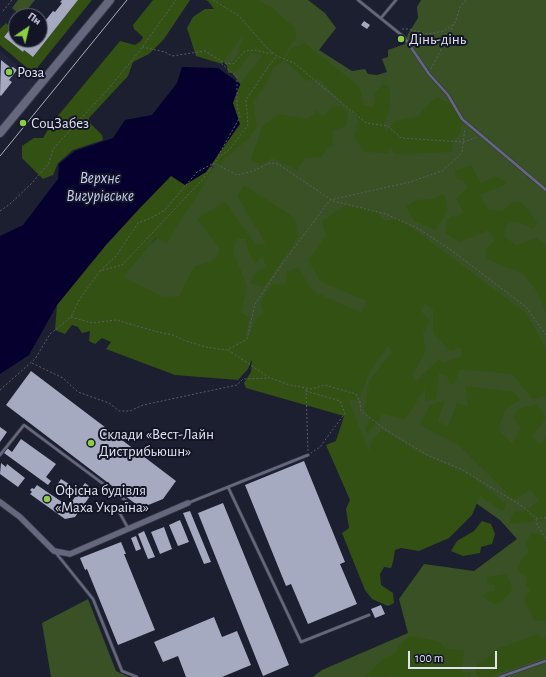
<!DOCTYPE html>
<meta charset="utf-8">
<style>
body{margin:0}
#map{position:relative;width:546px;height:677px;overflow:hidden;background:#1c1f30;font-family:"Alegreya Sans",sans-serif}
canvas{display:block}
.north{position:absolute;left:8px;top:8px;width:40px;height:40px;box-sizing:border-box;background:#131526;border:1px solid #656776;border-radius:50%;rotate:35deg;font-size:11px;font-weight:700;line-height:16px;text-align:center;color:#e0e2ee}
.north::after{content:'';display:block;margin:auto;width:14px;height:18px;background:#8bce46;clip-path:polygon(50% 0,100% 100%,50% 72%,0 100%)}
.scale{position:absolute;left:408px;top:651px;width:89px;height:18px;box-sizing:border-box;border:2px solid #e0e2ee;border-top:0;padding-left:5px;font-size:12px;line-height:14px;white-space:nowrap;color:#e0e2ee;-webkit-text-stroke:3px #131526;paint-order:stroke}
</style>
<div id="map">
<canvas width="546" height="677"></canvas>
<div class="north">Пн</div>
<div class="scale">100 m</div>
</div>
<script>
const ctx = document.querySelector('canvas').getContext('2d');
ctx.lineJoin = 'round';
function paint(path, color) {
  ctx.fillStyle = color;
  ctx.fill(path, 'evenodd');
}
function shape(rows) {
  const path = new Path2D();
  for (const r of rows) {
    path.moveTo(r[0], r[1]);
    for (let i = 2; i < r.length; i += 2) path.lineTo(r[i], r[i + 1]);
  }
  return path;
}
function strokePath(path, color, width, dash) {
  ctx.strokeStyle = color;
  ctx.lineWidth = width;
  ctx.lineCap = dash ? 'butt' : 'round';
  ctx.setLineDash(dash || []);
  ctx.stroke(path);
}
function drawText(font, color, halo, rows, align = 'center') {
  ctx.font = font + ' "Alegreya Sans",sans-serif';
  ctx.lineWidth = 4;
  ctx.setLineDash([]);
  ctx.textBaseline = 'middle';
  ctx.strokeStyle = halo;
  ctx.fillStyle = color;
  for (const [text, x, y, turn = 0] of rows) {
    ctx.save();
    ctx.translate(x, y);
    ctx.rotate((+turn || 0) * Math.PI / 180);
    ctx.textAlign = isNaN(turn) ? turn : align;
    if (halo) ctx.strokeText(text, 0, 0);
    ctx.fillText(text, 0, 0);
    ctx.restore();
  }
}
const built = shape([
 [0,51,39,83,0,130]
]);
const green = shape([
 [18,0,35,0,22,16,12,8],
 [233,0,308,0,325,13,336,28,319,50,352,71,365,69,368,74,377,75,387,72,382,59,388,57,388,50,405,44,408,34,418,18,417,7,421,0,546,0,546,677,313,677,322,670,408,633,399,599,424,564,474,571,517,539,500,520,463,494,364,488,341,398,98,296,173,222,245,123,244,89,208,40],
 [88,599,116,671,129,677,51,677,42,623]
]);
const forest = shape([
 [78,0,92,0,33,73,0,45,0,29,6,23,11,28,4,37,23,52,24,50,33,57],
 [153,0,190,0,164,39,149,54,133,62,128,76,89,118,89,122,102,135,103,140,73,150,58,163,53,175,43,179,22,158,22,146,34,138,43,138,52,123,120,41,135,45,141,41,143,37,134,29,133,25],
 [205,0,258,0,274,9,283,18,296,28,296,40,290,45,282,62,273,68,267,83,253,103,257,126,249,138,218,166,212,166,210,158,231,104,242,81,262,56,251,53,237,72,228,73,227,64,233,61,240,52,239,46,243,39,243,35,222,64,196,56,187,28,193,17,205,9,214,9,208,1],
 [305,43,359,86,364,105,373,107,375,93,383,84,390,88,390,107,384,125,386,133,394,121,419,116,422,110,437,97,451,104,462,123,459,135,453,140,452,152,394,154,391,146,387,153,364,152,354,137,358,119,318,78,306,81,284,60,291,48],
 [339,106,348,111,346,126,332,131,333,145,326,149,322,157,305,158,297,170,272,158,261,165,251,159,262,127,278,114,308,119,317,110,323,117,331,108],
 [202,162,213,169,196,198,184,215,167,243,156,238,123,277,164,297,179,296,194,267,214,260,220,250,197,219,225,201,255,244,266,244,237,196,244,185,295,218,298,237,264,287,250,283,254,274,267,267,262,257,255,264,249,253,245,239,237,239,233,251,247,286,241,313,250,318,245,334,249,335,256,319,264,313,260,303,272,284,285,285,287,271,298,268,313,291,361,313,367,301,321,282,308,260,326,236,322,221,346,205,375,211,385,221,399,218,526,313,546,348,546,397,544,396,532,399,512,374,460,369,455,383,449,385,447,376,439,373,436,399,425,401,425,389,405,419,383,414,368,434,365,428,370,420,364,409,370,379,392,352,388,346,370,371,360,397,349,401,369,451,372,440,382,429,416,451,471,476,505,503,505,509,501,511,480,496,472,515,449,538,419,551,401,548,395,550,393,562,391,568,384,567,380,574,381,585,393,593,394,603,388,606,372,599,365,590,342,533,349,528,346,509,350,500,326,445,336,441,344,416,246,388,244,383,251,372,252,359,248,369,238,380,175,375,106,349,111,342,102,338,95,344,89,341,90,331,82,333,78,327,72,325,65,334,55,330,57,305,153,179],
 [425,303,433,310,433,333,450,351,461,347,461,356,444,363,439,359,416,381,412,376,426,351,423,334,430,321,421,311],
 [471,165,481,184,495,176,506,182,503,186,479,195,489,210,503,211,512,202,522,202,538,224,533,229,517,221,507,224,504,236,516,245,537,238,546,245,546,313,538,293,523,274,487,259,485,250,494,241,489,230,460,242,445,233,447,220,452,216,458,217,463,212,456,199,467,188,464,181,456,178,455,171],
 [443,194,445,196,447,211,436,230,414,221,406,207,416,200,432,199],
 [465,386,514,392,520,400,505,410,498,430,512,443,521,428,513,418,518,409,537,404,546,417,546,419,532,436,540,444,546,438,546,520,509,524,514,511,523,512,539,500,530,490,514,500,457,444,420,425,430,405,445,400,438,421,448,427,457,403,468,407],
 [482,521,491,524,495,534,492,544,481,547,480,553,463,556,451,551,457,541,474,531],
 [532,533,546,535,546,621,534,620,524,600,530,590,525,585,527,577,517,571,521,560,529,551,525,543],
 [506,574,512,586,511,593,495,605,483,597,486,592,495,591,495,585,488,583,487,577],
 [538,634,543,639,546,638,546,657,488,677,479,677,475,674,477,664,488,658,494,650],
 [410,636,439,641,445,648,464,650,462,673,470,672,471,677,394,677,393,676,365,677,383,659,395,653,399,645]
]);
const water = shape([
 [182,67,218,68,240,84,233,103,240,124,206,172,185,185,171,176,139,209,106,245,57,305,29,355,0,374,0,236,23,225,58,179,59,164,75,151,113,138,125,120,152,115,177,83]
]);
const building = shape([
 [62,0,78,0,33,57,24,50,23,52,4,37,11,28,14,30,16,30,16,40,28,40,28,41,30,43,33,40,40,40,40,31,47,22,45,21,53,11,55,12,62,3,60,2],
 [364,21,370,25,367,29,361,25],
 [1,60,11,68,13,67,17,70,9,80,12,82,1,96,0,95],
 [31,371,176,481,163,499,141,508,6,405],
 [0,427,7,432,0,442],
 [21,439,56,464,46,477,51,481,48,485,4,453,7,448,12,452],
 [304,461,345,562,340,564,357,604,308,624,291,584,286,586,245,485],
 [1,463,6,467,7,464,25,478,18,487,0,474],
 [61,479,69,484,64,490,57,485],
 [85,483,90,487,88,489,93,492,75,517,65,519,30,494,32,492,30,490,32,488,34,489,37,485,65,504,70,504],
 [223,503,289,665,263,676,198,513],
 [190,511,211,562,204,564,183,513],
 [180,520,189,542,178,546,169,525],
 [164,527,172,549,160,554,151,532],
 [144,531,155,557,148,559,138,534],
 [136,536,141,549,136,551,131,538],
 [121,542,126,554,124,554,155,630,118,645,87,569,85,570,80,558],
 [381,605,385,614,375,618,371,609],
 [214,617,222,637,237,631,251,665,222,677,186,677,178,656,163,662,154,642]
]);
const path = shape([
 [213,0,239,16,267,48,277,56,294,63,366,123,388,126,401,138,463,142,478,137],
 [3,11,12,0],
 [402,29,408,29,428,34,444,31,455,23,460,7,466,0],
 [142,47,165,52,172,56,205,51,224,63,233,64,245,51,255,50,267,53,273,53],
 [431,69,454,24],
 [218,156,240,117,237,106,237,77,222,64],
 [0,211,10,204,32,183,49,163,53,149,108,89,138,53,176,0],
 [100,271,116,256,138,223,151,218,165,210,197,172,214,163,237,175,253,171,270,163,278,164,333,201,386,214,419,229,451,250,526,307,546,335],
 [71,317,92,323,116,320,158,332,173,335,186,341,205,347,227,350,247,339,255,304,280,267,330,200,410,182,442,171,462,153,465,128],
 [228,350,270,378,290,385,311,389,325,385,356,394,360,402,361,411,386,430,429,456,461,469,522,506,536,518,546,518],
 [32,363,63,378,78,392,109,403,119,411,130,411,143,405,237,385,243,379,269,378],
 [306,389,308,451],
 [0,390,35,359,50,334,71,317,79,300,100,271,122,265,204,178,218,158,230,149,248,125,246,100,270,64,277,56],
 [306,391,340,401,345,413,320,447,311,453],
 [536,519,537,524,546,539]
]);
const lane = shape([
 [358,0,404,37,429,74,448,95,462,119,546,190],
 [381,18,396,0],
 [0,455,24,425,129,503,118,510,128,528],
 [228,487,301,642,369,615],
 [188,503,308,455],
 [56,553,93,599,122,671,137,677],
 [500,677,546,661]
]);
const street = shape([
 [0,502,20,517,54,551,70,554,188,503]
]);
const secondary = shape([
 [0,133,110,0]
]);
const tram = shape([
 [0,156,127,0]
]);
const markers = [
 [401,39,4,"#8bce46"],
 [9,72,4,"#8bce46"],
 [23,123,4,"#8bce46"],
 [91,443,4,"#8bce46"],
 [47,499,4,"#8bce46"]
];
const poiNames = [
 ["Дінь-дінь",409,39],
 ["Роза",17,72],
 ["СоцЗабез",31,123],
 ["Склади «Вест-Лайн",99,434],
 ["Дистрибьюшн»",99,451],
 ["Офісна будівля",55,490],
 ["«Маха Україна»",55,507]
];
const waterNames = [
 ["Верхнє",100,178],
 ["Вигурівське",100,196]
];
paint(built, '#22253c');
paint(green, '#3a5125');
paint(forest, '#345114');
paint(water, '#06002e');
paint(building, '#a6aac0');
strokePath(lane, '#373846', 4);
strokePath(street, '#373846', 7);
strokePath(secondary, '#373846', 10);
strokePath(path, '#5b5d6d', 1, [2, 2]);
strokePath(lane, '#65687d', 2.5);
strokePath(street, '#65687d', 5.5);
strokePath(secondary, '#65687d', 8);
strokePath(tram, '#acaebc', 1);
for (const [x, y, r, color] of markers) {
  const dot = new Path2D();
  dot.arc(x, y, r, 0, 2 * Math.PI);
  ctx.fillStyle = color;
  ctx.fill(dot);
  strokePath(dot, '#131526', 1.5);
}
drawText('15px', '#e0e2ee', '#131526', poiNames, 'left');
drawText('italic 16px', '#c6cdf0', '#131526', waterNames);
</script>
